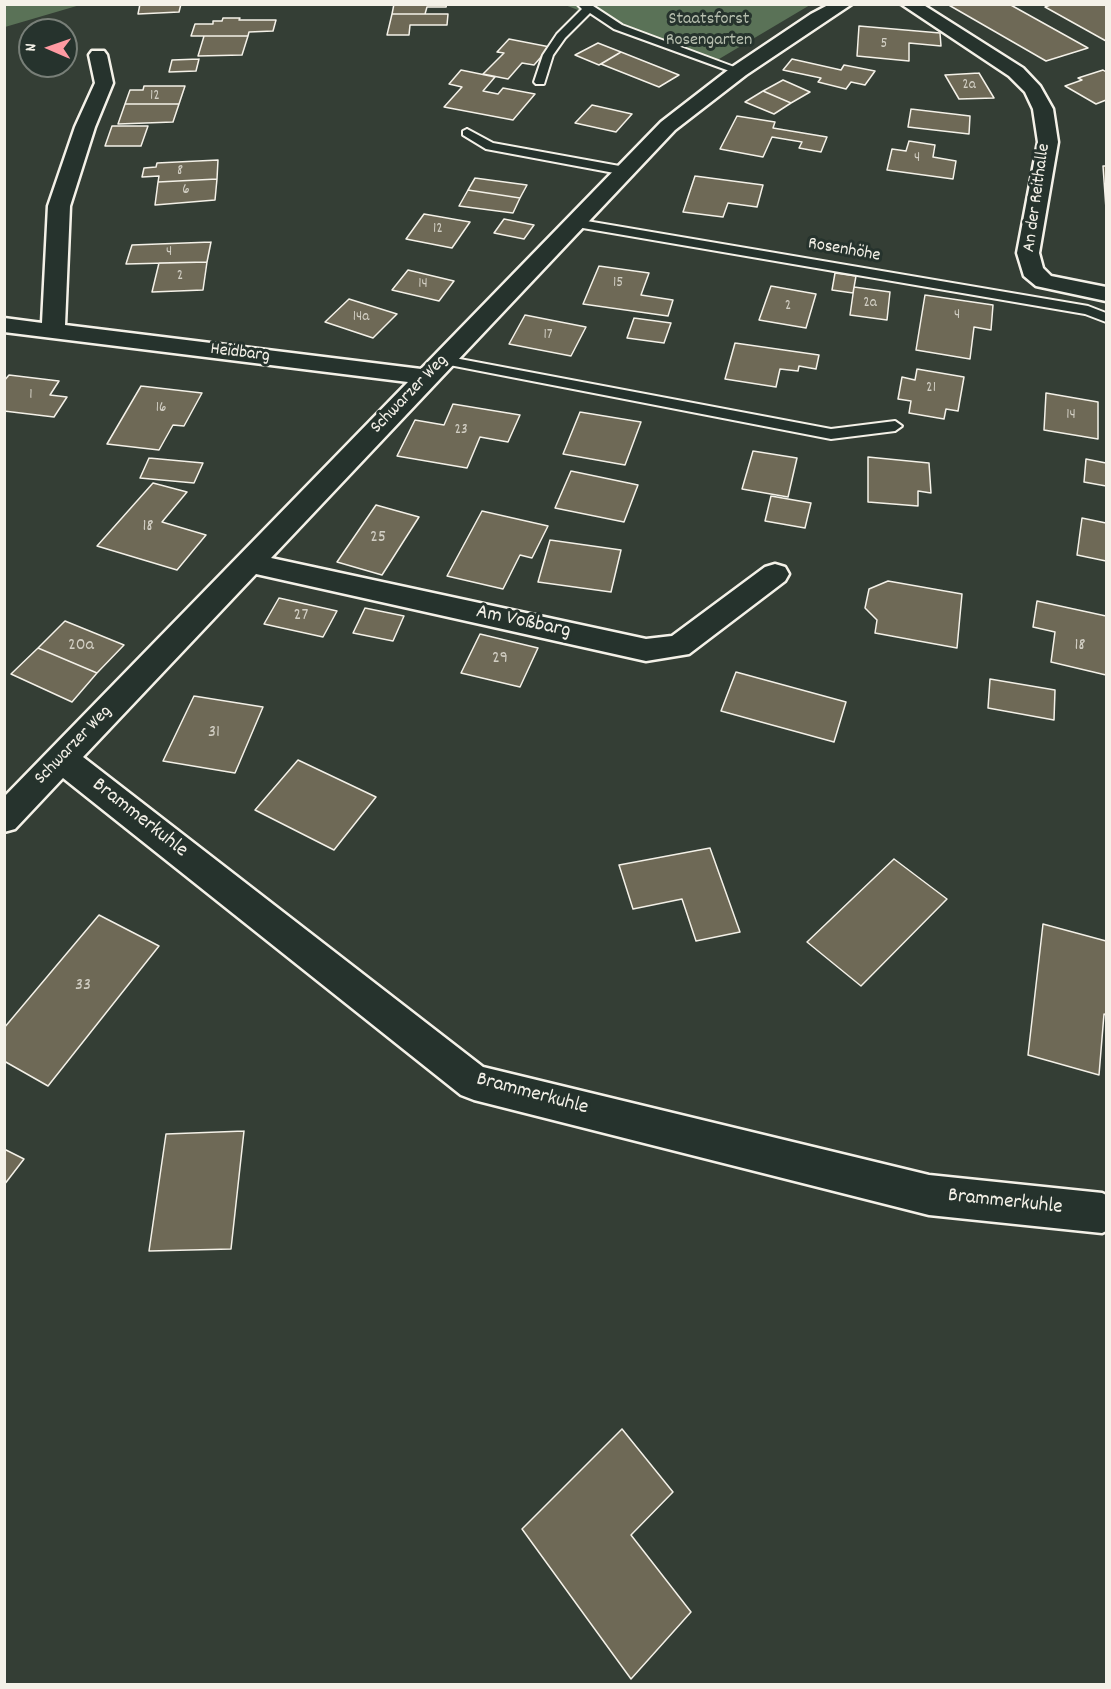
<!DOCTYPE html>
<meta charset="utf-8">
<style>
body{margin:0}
#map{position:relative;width:1111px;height:1689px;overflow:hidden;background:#343e35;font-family:Dekko,sans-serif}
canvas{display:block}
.frame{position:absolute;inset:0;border:6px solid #f4f1e8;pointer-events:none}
.north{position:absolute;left:18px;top:18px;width:60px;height:60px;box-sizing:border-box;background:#26332d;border:2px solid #787f78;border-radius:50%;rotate:272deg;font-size:16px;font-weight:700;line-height:24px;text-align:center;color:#f4f1e8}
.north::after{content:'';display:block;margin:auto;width:21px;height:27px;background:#ff9aa2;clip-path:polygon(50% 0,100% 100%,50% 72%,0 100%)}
</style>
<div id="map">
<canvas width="1111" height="1689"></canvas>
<div class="frame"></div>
<div class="north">N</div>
</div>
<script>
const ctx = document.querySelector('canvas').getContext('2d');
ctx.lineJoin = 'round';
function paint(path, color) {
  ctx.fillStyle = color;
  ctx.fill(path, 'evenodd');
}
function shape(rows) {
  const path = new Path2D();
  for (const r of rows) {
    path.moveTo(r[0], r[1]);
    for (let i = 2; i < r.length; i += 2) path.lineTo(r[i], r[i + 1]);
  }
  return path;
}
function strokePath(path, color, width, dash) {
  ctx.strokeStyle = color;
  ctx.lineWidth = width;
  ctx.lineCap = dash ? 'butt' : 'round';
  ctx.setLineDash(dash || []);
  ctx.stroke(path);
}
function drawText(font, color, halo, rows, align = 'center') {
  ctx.font = font + ' Dekko,sans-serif';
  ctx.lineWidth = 6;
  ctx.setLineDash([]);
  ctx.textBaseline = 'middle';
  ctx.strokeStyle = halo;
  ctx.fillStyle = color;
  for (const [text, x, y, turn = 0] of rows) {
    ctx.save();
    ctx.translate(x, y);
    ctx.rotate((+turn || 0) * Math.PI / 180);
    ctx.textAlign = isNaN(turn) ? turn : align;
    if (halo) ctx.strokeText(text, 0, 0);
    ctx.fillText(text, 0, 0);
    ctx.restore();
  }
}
const green = shape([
 [5,4,80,4,80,5,5,27],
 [565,5,810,5,714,62]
]);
const building = shape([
 [140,4,181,4,179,12,138,14,140,4],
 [394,4,447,4,446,7,427,7,425,14,392,14,394,4],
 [947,4,1009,4,1088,48,1046,61,947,4],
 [1053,4,1106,4,1106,41,1045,7,1053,4],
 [392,14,448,14,447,25,410,25,409,35,387,35,392,14],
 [223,18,240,18,239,20,276,20,273,31,249,32,248,36,191,36,195,24,213,24,213,21,222,21,223,18],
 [859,26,940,33,941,46,909,43,909,61,857,56,859,26],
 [204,36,248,36,242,55,198,56,204,36],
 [509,39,550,47,534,65,522,63,508,79,483,74,504,53,497,52,509,39],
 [598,43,621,52,599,65,575,55,598,43],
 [621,52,679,75,659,87,601,64,621,52],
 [199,59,196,71,169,72,172,60,199,59],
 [792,59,841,70,844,65,875,71,865,85,851,82,846,89,818,82,821,78,783,70,792,59],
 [461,70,495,77,483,91,498,94,503,88,535,94,513,120,444,107,462,87,449,84,461,70],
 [1103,70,1106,72,1106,100,1096,104,1065,86,1082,80,1078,78,1103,70],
 [979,73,994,98,959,99,945,75,979,73],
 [783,80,810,92,791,103,763,91,783,80],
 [144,86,185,86,179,104,125,104,130,90,143,90,144,86],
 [763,91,791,103,774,114,745,102,763,91],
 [125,104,179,104,173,122,118,124,125,104],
 [592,105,632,114,616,132,575,123,592,105],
 [911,109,970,116,969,134,908,127,911,109],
 [737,116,775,122,773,128,827,137,821,152,799,148,802,142,772,137,763,157,720,149,737,116],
 [112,126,148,126,141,146,105,146,112,126],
 [909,141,935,145,933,157,956,161,953,179,887,170,892,149,906,151,909,141],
 [218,160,217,179,158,182,159,176,142,177,144,168,156,167,157,163,218,160],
 [1103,166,1106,166,1106,209,1103,166],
 [695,176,763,185,757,207,728,203,723,217,683,212,695,176],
 [475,178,527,185,520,198,468,190,475,178],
 [217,179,215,200,155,205,158,182,217,179],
 [468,190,520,198,513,213,459,206,468,190],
 [424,214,470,222,452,248,406,239,424,214],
 [504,219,534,225,524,239,494,233,504,219],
 [211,242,207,262,126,264,132,245,211,242],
 [207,262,203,290,152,292,159,263,207,262],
 [599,266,649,273,641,295,673,300,668,316,583,304,599,266],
 [408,270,454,281,439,301,392,290,408,270],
 [835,273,856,276,853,293,832,290,835,273],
 [771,286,816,294,806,328,759,320,771,286],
 [854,287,890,292,887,320,850,315,854,287],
 [925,295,993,305,991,330,974,327,970,359,916,350,925,295],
 [349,299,397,314,373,338,325,322,349,299],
 [525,315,586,327,571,356,509,344,525,315],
 [634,318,671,323,664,343,627,338,634,318],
 [735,343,819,355,816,369,799,366,798,371,780,369,776,387,725,379,735,343],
 [917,369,964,377,958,411,946,409,944,419,909,413,911,401,898,399,902,377,915,380,917,369],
 [9,375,59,381,50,395,67,397,54,417,4,411,4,381,9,375],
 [141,386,202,393,184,426,173,425,159,450,107,444,141,386],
 [1046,393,1098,402,1098,439,1044,430,1046,393],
 [453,404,520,415,508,442,480,437,467,468,397,456,415,420,444,425,453,404],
 [580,412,641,422,625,465,563,454,580,412],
 [753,451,797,458,788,497,742,489,753,451],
 [868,457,929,463,931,493,918,491,918,506,868,502,868,457],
 [149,458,203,463,194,483,140,478,149,458],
 [1086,459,1106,463,1106,486,1084,482,1086,459],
 [571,471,638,485,624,522,555,508,571,471],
 [153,483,187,492,162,522,206,535,177,570,97,546,153,483],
 [771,496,811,503,805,528,765,521,771,496],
 [376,505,419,517,382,575,337,562,376,505],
 [482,511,548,526,532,558,520,555,503,589,447,576,482,511],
 [1082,518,1106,523,1106,561,1077,555,1082,518],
 [550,540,621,550,611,592,538,582,550,540],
 [888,581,962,594,957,648,875,633,877,620,865,608,869,589,888,581],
 [279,598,337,611,323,637,264,624,279,598],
 [1037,601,1106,616,1106,675,1051,662,1055,632,1033,627,1037,601],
 [365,608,404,616,393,641,353,633,365,608],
 [65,621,124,645,97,673,38,648,65,621],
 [480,634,538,648,520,687,461,673,480,634],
 [38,648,97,673,72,702,11,674,38,648],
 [736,672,846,702,834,742,721,711,736,672],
 [990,679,1055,690,1054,720,988,708,990,679],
 [194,696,263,707,235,773,163,761,194,696],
 [298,760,376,797,334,850,255,810,298,760],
 [710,848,740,932,696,941,682,899,633,909,619,865,710,848],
 [894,859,947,899,861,986,807,942,894,859],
 [99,915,159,946,48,1086,4,1061,4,1028,99,915],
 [1043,924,1106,941,1106,1015,1104,1014,1099,1075,1028,1055,1043,924],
 [244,1131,231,1249,149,1251,166,1134,244,1131],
 [4,1149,24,1159,4,1185,4,1149],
 [622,1429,673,1492,631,1535,691,1612,631,1679,522,1529,622,1429]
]);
const service = shape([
 [577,4,590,4,622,25,745,71,743,73,735,73,614,29,590,13,565,38,553,55,544,84,536,84,534,82,543,55,557,34,582,9,577,4],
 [467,129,493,143,625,167,631,171,625,175,486,149,463,135,463,131,467,129],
 [575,219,1088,306,1106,313,1106,322,1085,314,571,226,569,223,571,220,575,219],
 [444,356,831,429,895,421,902,426,895,431,831,439,439,363,437,360,444,356]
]);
const minor = shape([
 [830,4,852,4,746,75,675,130,271,558,646,639,672,636,765,567,775,564,785,567,789,574,785,581,689,654,646,661,256,574,83,757,483,1067,929,1175,1102,1193,1106,1195,1106,1231,1102,1233,929,1215,474,1100,461,1095,63,778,15,829,4,832,4,797,408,382,4,332,4,318,42,323,48,206,75,127,95,83,89,55,92,51,104,51,107,55,113,83,95,127,70,206,65,325,421,369,661,122,732,67,811,14,830,4],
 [901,4,922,4,1023,68,1040,86,1053,109,1058,142,1039,253,1043,268,1051,276,1106,287,1106,301,1036,286,1024,276,1017,253,1038,142,1033,109,1025,92,1009,76,901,4]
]);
const farNumbernames = [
 ["5",884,45],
 ["2a",969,86],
 ["12",155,97],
 ["4",917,159],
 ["8",180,172],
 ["6",186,191],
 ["12",438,230],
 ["4",169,253],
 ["2",180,277],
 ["15",618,284],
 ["14",423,285],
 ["2a",870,304],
 ["2",788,307],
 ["4",957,316],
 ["14a",361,318],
 ["17",548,336],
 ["21",931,389],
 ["1",31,396],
 ["16",161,409],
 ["14",1071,416],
 ["23",461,431]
];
const farParknames = [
 ["Staatsforst",709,21],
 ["Rosengarten",709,42]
];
const farStreetnames = [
 ["An der Reithalle",1038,198,-82],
 ["Rosenhöhe",844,251,10],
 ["Heidbarg",240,354,7],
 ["Schwarzer Weg",410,395,-46],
 ["Schwarzer Weg",74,746,-46]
];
const numberNames = [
 ["18",148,528],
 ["25",378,539],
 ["27",301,617],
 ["20a",81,647],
 ["18",1080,647],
 ["29",500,660],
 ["31",214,734],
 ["33",83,987]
];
const streetNames = [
 ["Am Voßbarg",523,623,12],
 ["Brammerkuhle",139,819,38],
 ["Brammerkuhle",532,1095,15],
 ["Brammerkuhle",1005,1203,6]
];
paint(green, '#5a7257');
paint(building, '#6e6956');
strokePath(building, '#f4f1e8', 1.5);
strokePath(service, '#f4f1e8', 4);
strokePath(minor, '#f4f1e8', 5);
paint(service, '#26332d');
paint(minor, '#26332d');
drawText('15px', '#d2cfc4', null, farNumbernames);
drawText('18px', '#b6beae', '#26332d', farParknames);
drawText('18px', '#f4f1e8', '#26332d', farStreetnames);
drawText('18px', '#d2cfc4', null, numberNames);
drawText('21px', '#f4f1e8', '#26332d', streetNames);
</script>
